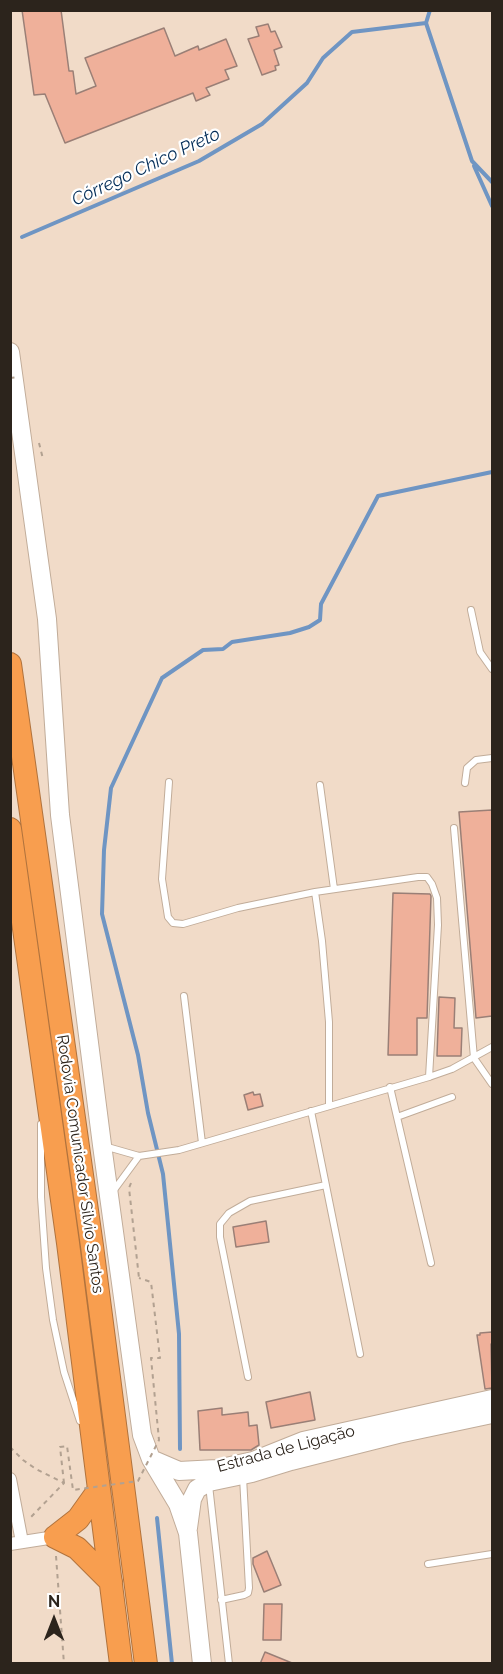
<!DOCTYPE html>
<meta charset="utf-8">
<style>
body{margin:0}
#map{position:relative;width:503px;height:1674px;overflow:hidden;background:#f1dbc8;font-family:Raleway,sans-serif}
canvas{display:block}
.frame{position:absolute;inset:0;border:12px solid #2c241c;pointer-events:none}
.north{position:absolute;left:24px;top:1590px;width:60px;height:60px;-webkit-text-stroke:4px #fff;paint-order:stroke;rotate:0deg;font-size:16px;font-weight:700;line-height:24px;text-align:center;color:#2c241c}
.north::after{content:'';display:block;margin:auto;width:21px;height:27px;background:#2c241c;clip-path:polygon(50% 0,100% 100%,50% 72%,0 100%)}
</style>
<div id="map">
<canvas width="503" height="1674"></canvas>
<div class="frame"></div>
<div class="north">N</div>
</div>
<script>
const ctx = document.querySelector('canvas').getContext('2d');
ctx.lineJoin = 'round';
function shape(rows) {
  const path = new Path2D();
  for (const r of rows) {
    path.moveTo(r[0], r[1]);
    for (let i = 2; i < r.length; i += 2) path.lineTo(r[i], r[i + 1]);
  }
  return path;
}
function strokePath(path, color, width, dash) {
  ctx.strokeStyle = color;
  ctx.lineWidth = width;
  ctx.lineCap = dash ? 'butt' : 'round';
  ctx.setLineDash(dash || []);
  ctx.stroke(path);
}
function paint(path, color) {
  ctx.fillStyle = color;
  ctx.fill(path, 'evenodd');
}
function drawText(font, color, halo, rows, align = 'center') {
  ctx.font = font + ' Raleway,sans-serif';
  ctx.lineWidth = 4.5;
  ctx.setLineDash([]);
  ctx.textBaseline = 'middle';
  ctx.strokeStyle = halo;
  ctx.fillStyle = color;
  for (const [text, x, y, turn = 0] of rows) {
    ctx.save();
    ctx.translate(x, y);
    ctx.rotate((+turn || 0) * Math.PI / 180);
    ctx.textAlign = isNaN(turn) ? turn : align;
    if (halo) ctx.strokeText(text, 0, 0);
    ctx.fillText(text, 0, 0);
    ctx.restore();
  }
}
const stream = shape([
 [426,23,430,10],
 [474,166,492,206],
 [22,237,199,161,262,124,307,83,323,58,352,32,426,23,472,161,492,182],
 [180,1449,179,1334,163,1174,148,1113,138,1055,102,914,104,850,111,788,162,678,203,650,223,649,232,642,290,633,309,627,320,620,321,604,378,496,492,472],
 [157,1518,172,1664]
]);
const building = shape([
 [22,10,61,10,69,71,73,71,76,94,96,86,85,58,164,28,175,56,198,46,199,50,226,39,237,66,225,70,229,79,206,88,210,95,196,101,193,93,65,143,45,94,34,95,22,10],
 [268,24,271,32,275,31,282,47,274,50,279,65,275,66,276,70,262,75,248,39,259,36,256,27,268,24],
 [492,810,492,1016,476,1018,459,812,492,810],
 [393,893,430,894,431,896,427,1018,417,1018,417,1055,388,1055,393,893],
 [439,997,455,998,454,1028,462,1028,461,1056,437,1056,439,997],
 [253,1092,254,1095,260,1094,263,1106,248,1110,244,1095,253,1092],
 [266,1221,269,1242,236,1247,233,1227,266,1221],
 [492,1332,492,1344,491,1344,492,1388,485,1389,477,1335,480,1335,480,1333,492,1332],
 [310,1392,315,1420,271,1428,266,1402,310,1392],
 [222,1408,222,1415,248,1412,249,1426,257,1425,259,1445,251,1450,200,1450,198,1411,222,1408],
 [267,1551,281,1585,264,1592,253,1564,253,1558,267,1551],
 [264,1604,282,1604,281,1640,263,1640,264,1604],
 [265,1652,292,1663,292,1664,260,1664,265,1652]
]);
const path = shape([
 [39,443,43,459],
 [131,1183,129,1188,139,1278],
 [10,1447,23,1460,36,1469,64,1483,30,1518],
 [56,1556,64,1664]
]);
const lane = shape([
 [471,610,480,652,492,669],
 [169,782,162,879,168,917,173,923,183,924,238,908,315,892,322,941,329,1022,329,1106],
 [465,783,467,768,476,760,492,758],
 [320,785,334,889],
 [454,828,474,1058,492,1084],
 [315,892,418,877,427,877,432,884,437,898,438,925,429,1077],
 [184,996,202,1143],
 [390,1087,431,1263],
 [311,1111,360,1354],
 [397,1117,452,1097],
 [41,1124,41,1197,46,1268,53,1320,64,1372,80,1421],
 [104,1146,139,1156,179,1150,429,1077,452,1069,492,1047],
 [114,1190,139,1156],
 [248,1377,220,1237,220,1224,229,1213,250,1201,326,1185],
 [209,1485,229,1664],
 [428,1564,492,1554],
 [221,1600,244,1595,248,1593,249,1588,243,1477]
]);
const street = shape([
 [10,1479,22,1542],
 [10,1544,55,1537]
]);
const secondary = shape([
 [10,352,47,619,60,815,102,1145,142,1435,151,1459,178,1504,188,1533,202,1664],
 [151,1459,179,1471,217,1469,253,1461,303,1441,492,1399],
 [188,1528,192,1499,197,1489,209,1482,252,1473,291,1461,398,1434,492,1414]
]);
const highway = shape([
 [10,664,92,1246,146,1664],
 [10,829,68,1243,121,1664],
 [55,1537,77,1548,111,1582],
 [55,1537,78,1519,98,1491]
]);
const pathBridge = shape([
 [10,378,18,377],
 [64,1483,60,1447,67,1446,73,1490,138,1481,159,1440,151,1358,160,1358,151,1282,139,1278]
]);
const streetNames = [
 ["Rodovia Comunicador Silvio Santos",80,1164,82],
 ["Estrada de Ligação",286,1449,-15]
];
const waterNames = [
 ["Córrego Chico Preto",146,167,-25]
];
strokePath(stream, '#6f95c3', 4);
paint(building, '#efb09a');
strokePath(building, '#9a7f76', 1.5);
strokePath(lane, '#c1ac99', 8);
strokePath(street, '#c1ac99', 14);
strokePath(secondary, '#c1ac99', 20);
strokePath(highway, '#b1733d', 24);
strokePath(path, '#b2a191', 2, [4.5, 4.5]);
strokePath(lane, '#fff', 6);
strokePath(street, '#fff', 12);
strokePath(secondary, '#fff', 18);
strokePath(highway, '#f89e4f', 22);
strokePath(pathBridge, '#b2a191', 2, [4.5, 4.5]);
drawText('16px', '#2c241c', '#fff', streetNames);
drawText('italic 18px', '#022c57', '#fff', waterNames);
</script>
